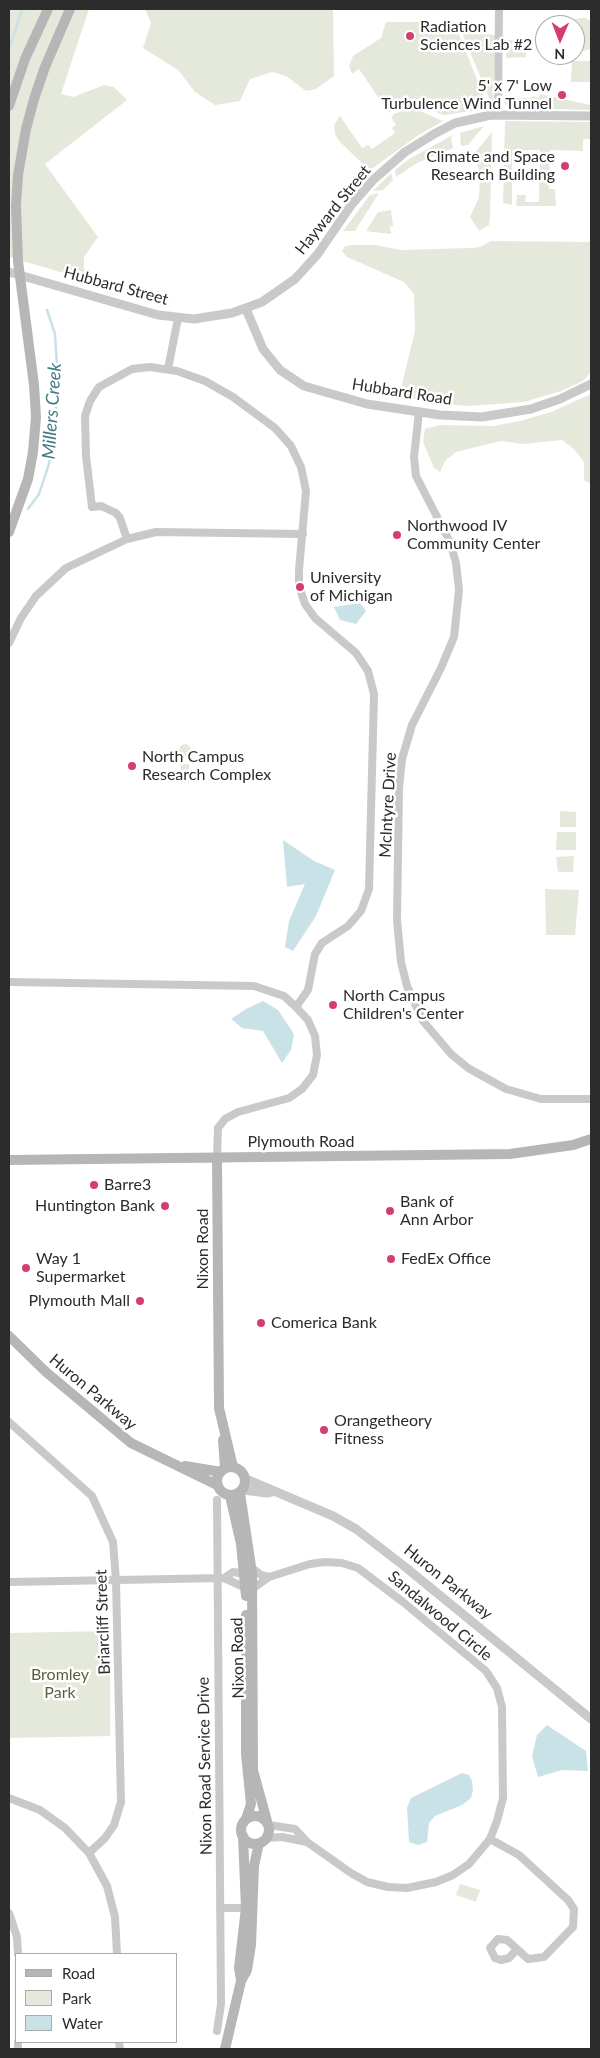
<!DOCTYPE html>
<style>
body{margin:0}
#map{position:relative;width:600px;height:2058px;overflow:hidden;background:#fff;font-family:Lato,sans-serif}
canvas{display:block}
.frame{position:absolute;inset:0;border:10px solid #2c2c2c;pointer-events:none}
.legend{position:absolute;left:15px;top:1953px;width:162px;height:90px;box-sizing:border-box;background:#fff;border:1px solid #ababab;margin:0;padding:6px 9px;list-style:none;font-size:15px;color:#2c2c2c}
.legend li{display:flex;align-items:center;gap:10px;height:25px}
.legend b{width:25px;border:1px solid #ababab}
.north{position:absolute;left:535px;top:15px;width:50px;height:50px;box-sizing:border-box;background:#fff;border:1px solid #ababab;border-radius:50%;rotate:181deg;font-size:14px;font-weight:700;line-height:20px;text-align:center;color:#2c2c2c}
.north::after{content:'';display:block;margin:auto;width:18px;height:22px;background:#d43e6a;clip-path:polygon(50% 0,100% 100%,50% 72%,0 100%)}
</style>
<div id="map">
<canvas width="600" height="2058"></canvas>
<div class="frame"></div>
<ul class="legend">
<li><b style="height:6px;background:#b6b6b6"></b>Road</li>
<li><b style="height:14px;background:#e5e9db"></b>Park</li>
<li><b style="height:14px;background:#c8e2e7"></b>Water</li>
</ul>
<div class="north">N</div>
</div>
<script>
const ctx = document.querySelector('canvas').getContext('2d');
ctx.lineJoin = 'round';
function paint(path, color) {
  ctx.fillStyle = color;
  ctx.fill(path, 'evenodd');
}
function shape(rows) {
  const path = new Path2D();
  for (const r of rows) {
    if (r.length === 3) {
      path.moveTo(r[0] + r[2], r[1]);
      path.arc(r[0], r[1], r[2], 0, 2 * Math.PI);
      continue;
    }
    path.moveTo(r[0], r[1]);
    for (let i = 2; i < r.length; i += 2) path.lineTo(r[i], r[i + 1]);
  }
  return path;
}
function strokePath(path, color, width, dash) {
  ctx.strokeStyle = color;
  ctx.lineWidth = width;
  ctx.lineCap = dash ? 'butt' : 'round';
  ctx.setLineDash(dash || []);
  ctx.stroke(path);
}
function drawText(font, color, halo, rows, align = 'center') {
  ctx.font = font + ' Lato,sans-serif';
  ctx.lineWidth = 5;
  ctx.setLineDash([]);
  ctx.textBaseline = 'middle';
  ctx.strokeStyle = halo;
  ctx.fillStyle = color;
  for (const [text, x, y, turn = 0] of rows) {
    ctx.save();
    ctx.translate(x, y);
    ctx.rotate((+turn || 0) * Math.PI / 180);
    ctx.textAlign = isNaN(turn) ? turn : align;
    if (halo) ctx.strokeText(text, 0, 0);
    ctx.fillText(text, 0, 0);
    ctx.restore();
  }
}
const green = shape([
 [9,9,89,9,61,94,73,97,104,85,114,87,127,100,45,164,98,237,84,257,84,279,9,257],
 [145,9,333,9,334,76,316,89,306,91,286,76,272,72,250,79,240,101,215,105,195,92,178,70,143,48,151,23],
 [585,18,591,21,591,49,575,53,575,25,572,25,572,19],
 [386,22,427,22,427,25,440,25,441,22,450,23,456,27,486,102,484,103,485,109,444,115,414,104,388,112,359,69,352,74,349,66,353,56,381,38],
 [462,26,474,33,495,35,493,107,460,28],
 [507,40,522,40,526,43,526,57,506,58],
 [572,61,591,61,591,82,571,82],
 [540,94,590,105,591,102,591,110,511,108,505,104,505,98,531,98,533,96,539,98],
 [413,108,443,121,417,136,373,168,367,168,339,141,335,134,334,125,340,116,362,148,368,145,372,149,395,133,392,128,396,125,391,117,394,115,393,114],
 [505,121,591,122,591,139,583,139,583,151,550,150,549,189,555,189,556,206,516,206,517,195,526,195,525,202,539,202,540,150,512,150,512,205,503,203],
 [484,126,468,145,461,146,460,133],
 [492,132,490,218,489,225,479,231,470,217,479,197,480,176,478,166,470,159],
 [453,135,451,138,453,148,417,163,396,177,395,170,409,159],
 [391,173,393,180,383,190,373,191],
 [379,193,355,231,343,231,370,195],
 [391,210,393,226,390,226,391,234,366,231,378,212],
 [491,241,591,242,591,372,583,381,561,391,524,402,469,406,446,404,405,397,401,388,415,331,414,294,404,282,347,257,342,251,345,246,352,245,375,245,402,250,471,248,480,247],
 [591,394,591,484,584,480,584,462,574,449,562,440,524,444,501,441,476,447,456,452,445,461,440,472,434,468,423,442,425,429,440,425,493,426,520,421,551,412],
 [185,750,6],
 [181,764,189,764,189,782,180,782],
 [560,811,576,812,576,827,560,827],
 [557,832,576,832,576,850,556,850],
 [574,856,573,872,558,872,556,857],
 [545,889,579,890,575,935,546,935],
 [110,1631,110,1736,9,1738,9,1633],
 [460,1884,480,1890,476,1902,456,1895]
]);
const water = shape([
 [360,603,366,611,356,624,340,620,334,607],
 [283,840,314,861,335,870,316,916,293,951,285,947,289,921,305,884,287,887],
 [263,1001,278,1010,294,1034,291,1050,282,1063,263,1031,242,1028,231,1019,246,1009],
 [547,1725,586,1751,588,1771,562,1770,538,1777,532,1756,537,1735],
 [462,1773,469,1775,472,1781,473,1790,471,1798,462,1805,435,1816,429,1823,427,1842,418,1845,409,1842,407,1808,411,1798]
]);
const stream = shape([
 [9,50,22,9],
 [28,509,39,494,49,464,55,421,58,382,55,334,47,310]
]);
const minor = shape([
 [498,114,499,9],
 [168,369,178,318],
 [419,412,414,457,416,476,450,542,456,563,459,590,454,637,441,668,412,725,402,759,399,788,397,920,401,962,407,986,423,1021,451,1054,468,1068,506,1089,541,1099,591,1099],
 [127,539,156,532,303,534],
 [9,643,21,618,36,596,66,568,127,539,120,518,116,513,101,506,92,507,86,456,85,416,90,401,99,387,132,369,150,367,177,371,205,381,233,397,275,428,291,446,301,467,306,491,299,570,299,586,305,604,315,618,356,653,368,671,374,694,369,889,361,911,348,926,322,943,315,954,308,990,296,1007],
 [9,982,254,986,284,996,296,1007,308,1020,315,1036,317,1055,313,1075,302,1089,289,1098,238,1112,225,1119,218,1128,217,1158],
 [9,1422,92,1496,113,1542,116,1581,121,1802,114,1825,105,1838,89,1853],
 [217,1500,221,2004,217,2031],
 [252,1568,261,1575,269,1577,252,1589],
 [245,1574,233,1572,224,1578,246,1588],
 [9,1582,224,1578],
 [9,1798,40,1810,65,1828,89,1853,107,1886,115,1917,117,1954],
 [269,1825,295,1829,307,1842,351,1873,367,1882,388,1887,407,1888,436,1882,453,1875,469,1864,490,1839,497,1821,503,1798,502,1707,497,1688,486,1671,403,1602,358,1568,342,1563,325,1562,310,1564,269,1577],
 [267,1838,282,1837,307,1842],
 [490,1839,519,1855,568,1900,574,1909,573,1927,544,1957,528,1959,517,1949,507,1940,498,1939,490,1948,495,1958,501,1960,509,1958,517,1949],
 [220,1908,246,1908],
 [9,1913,17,1937,18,1954],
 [119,2042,120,2049],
 [18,2049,18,2042]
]);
const tertiary = shape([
 [9,272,158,315,194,319,232,313,262,302,295,279,317,255,352,204,373,180,405,152,434,134,455,123,491,115,591,116],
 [246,309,263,349,280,370,304,386,367,404,440,415,482,417,531,409,560,399,591,384],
 [246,1479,333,1516,356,1529,404,1566,591,1719],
 [243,1490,267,1493,272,1492]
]);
const secondary = shape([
 [9,106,25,59,48,9],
 [9,532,28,479,33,452,36,417,34,385,18,261,16,206,18,175,26,129,34,99,45,67,70,9],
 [217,1158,219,1408,233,1467],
 [9,1160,510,1154,573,1145,591,1139],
 [9,1336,46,1372,131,1443,217,1485],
 [223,1440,225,1468],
 [185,1466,221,1472],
 [231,1481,14],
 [240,1493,252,1573,253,1770,267,1821],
 [230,1496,241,1544,246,1596],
 [246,1615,246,1754,251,1804,246,1819],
 [255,1830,14],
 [241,1980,239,1968,246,1908,243,1836],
 [225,2049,241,1981,247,1970,251,1945,254,1866,259,1843]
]);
const markers = [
 [410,36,5,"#d43e6a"],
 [562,95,5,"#d43e6a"],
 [565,166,5,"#d43e6a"],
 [397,535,5,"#d43e6a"],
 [300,587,5,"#d43e6a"],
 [132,766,5,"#d43e6a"],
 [333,1005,5,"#d43e6a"],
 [94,1185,5,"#d43e6a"],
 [165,1206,5,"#d43e6a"],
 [390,1211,5,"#d43e6a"],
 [391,1259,5,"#d43e6a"],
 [26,1268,5,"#d43e6a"],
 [140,1301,5,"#d43e6a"],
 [261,1323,5,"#d43e6a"],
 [324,1430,5,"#d43e6a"]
];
const poiNames = [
 ["Radiation",420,27],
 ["Sciences Lab #2",420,45],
 ["5' x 7' Low",552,86,"right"],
 ["Turbulence Wind Tunnel",552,104,"right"],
 ["Climate and Space",555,157,"right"],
 ["Research Building",555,175,"right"],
 ["Northwood IV",407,526],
 ["Community Center",407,544],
 ["University",310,578],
 ["of Michigan",310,596],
 ["North Campus",142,757],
 ["Research Complex",142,775],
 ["North Campus",343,996],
 ["Children's Center",343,1014],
 ["Barre3",104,1185],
 ["Bank of",400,1202],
 ["Ann Arbor",400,1220],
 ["Huntington Bank",155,1206,"right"],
 ["Way 1",36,1259],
 ["Supermarket",36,1277],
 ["FedEx Office",401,1259],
 ["Plymouth Mall",130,1301,"right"],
 ["Comerica Bank",271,1323],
 ["Orangetheory",334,1421],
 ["Fitness",334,1439]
];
const streetNames = [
 ["Hayward Street",333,210,-51],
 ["Hubbard Street",116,286,15],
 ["Hubbard Road",402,392,9],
 ["McIntyre Drive",388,805,-87],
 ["Plymouth Road",301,1142],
 ["Nixon Road",203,1249,-90],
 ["Huron Parkway",93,1392,40],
 ["Huron Parkway",448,1582,39],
 ["Sandalwood Circle",440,1616,40],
 ["Briarcliff Street",103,1622,-92],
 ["Nixon Road",238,1658,-91],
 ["Nixon Road Service Drive",205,1766,-91]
];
const parkNames = [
 ["Bromley",60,1675],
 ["Park",60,1693]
];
const waterNames = [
 ["Millers Creek",52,411,-86]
];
paint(green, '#e5e9db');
paint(water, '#c8e2e7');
strokePath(stream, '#c8e2e7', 2.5);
strokePath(minor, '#c9c9c9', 8);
strokePath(tertiary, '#c9c9c9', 9);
strokePath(secondary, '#b6b6b6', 10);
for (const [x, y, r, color] of markers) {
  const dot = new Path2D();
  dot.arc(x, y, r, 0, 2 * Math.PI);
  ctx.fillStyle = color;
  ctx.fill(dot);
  strokePath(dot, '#fff', 2);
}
drawText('16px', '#2c2c2c', '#fff', poiNames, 'left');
drawText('16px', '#2c2c2c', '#fff', streetNames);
drawText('16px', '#58633e', '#fff', parkNames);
drawText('italic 18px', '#427b86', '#fff', waterNames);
</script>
